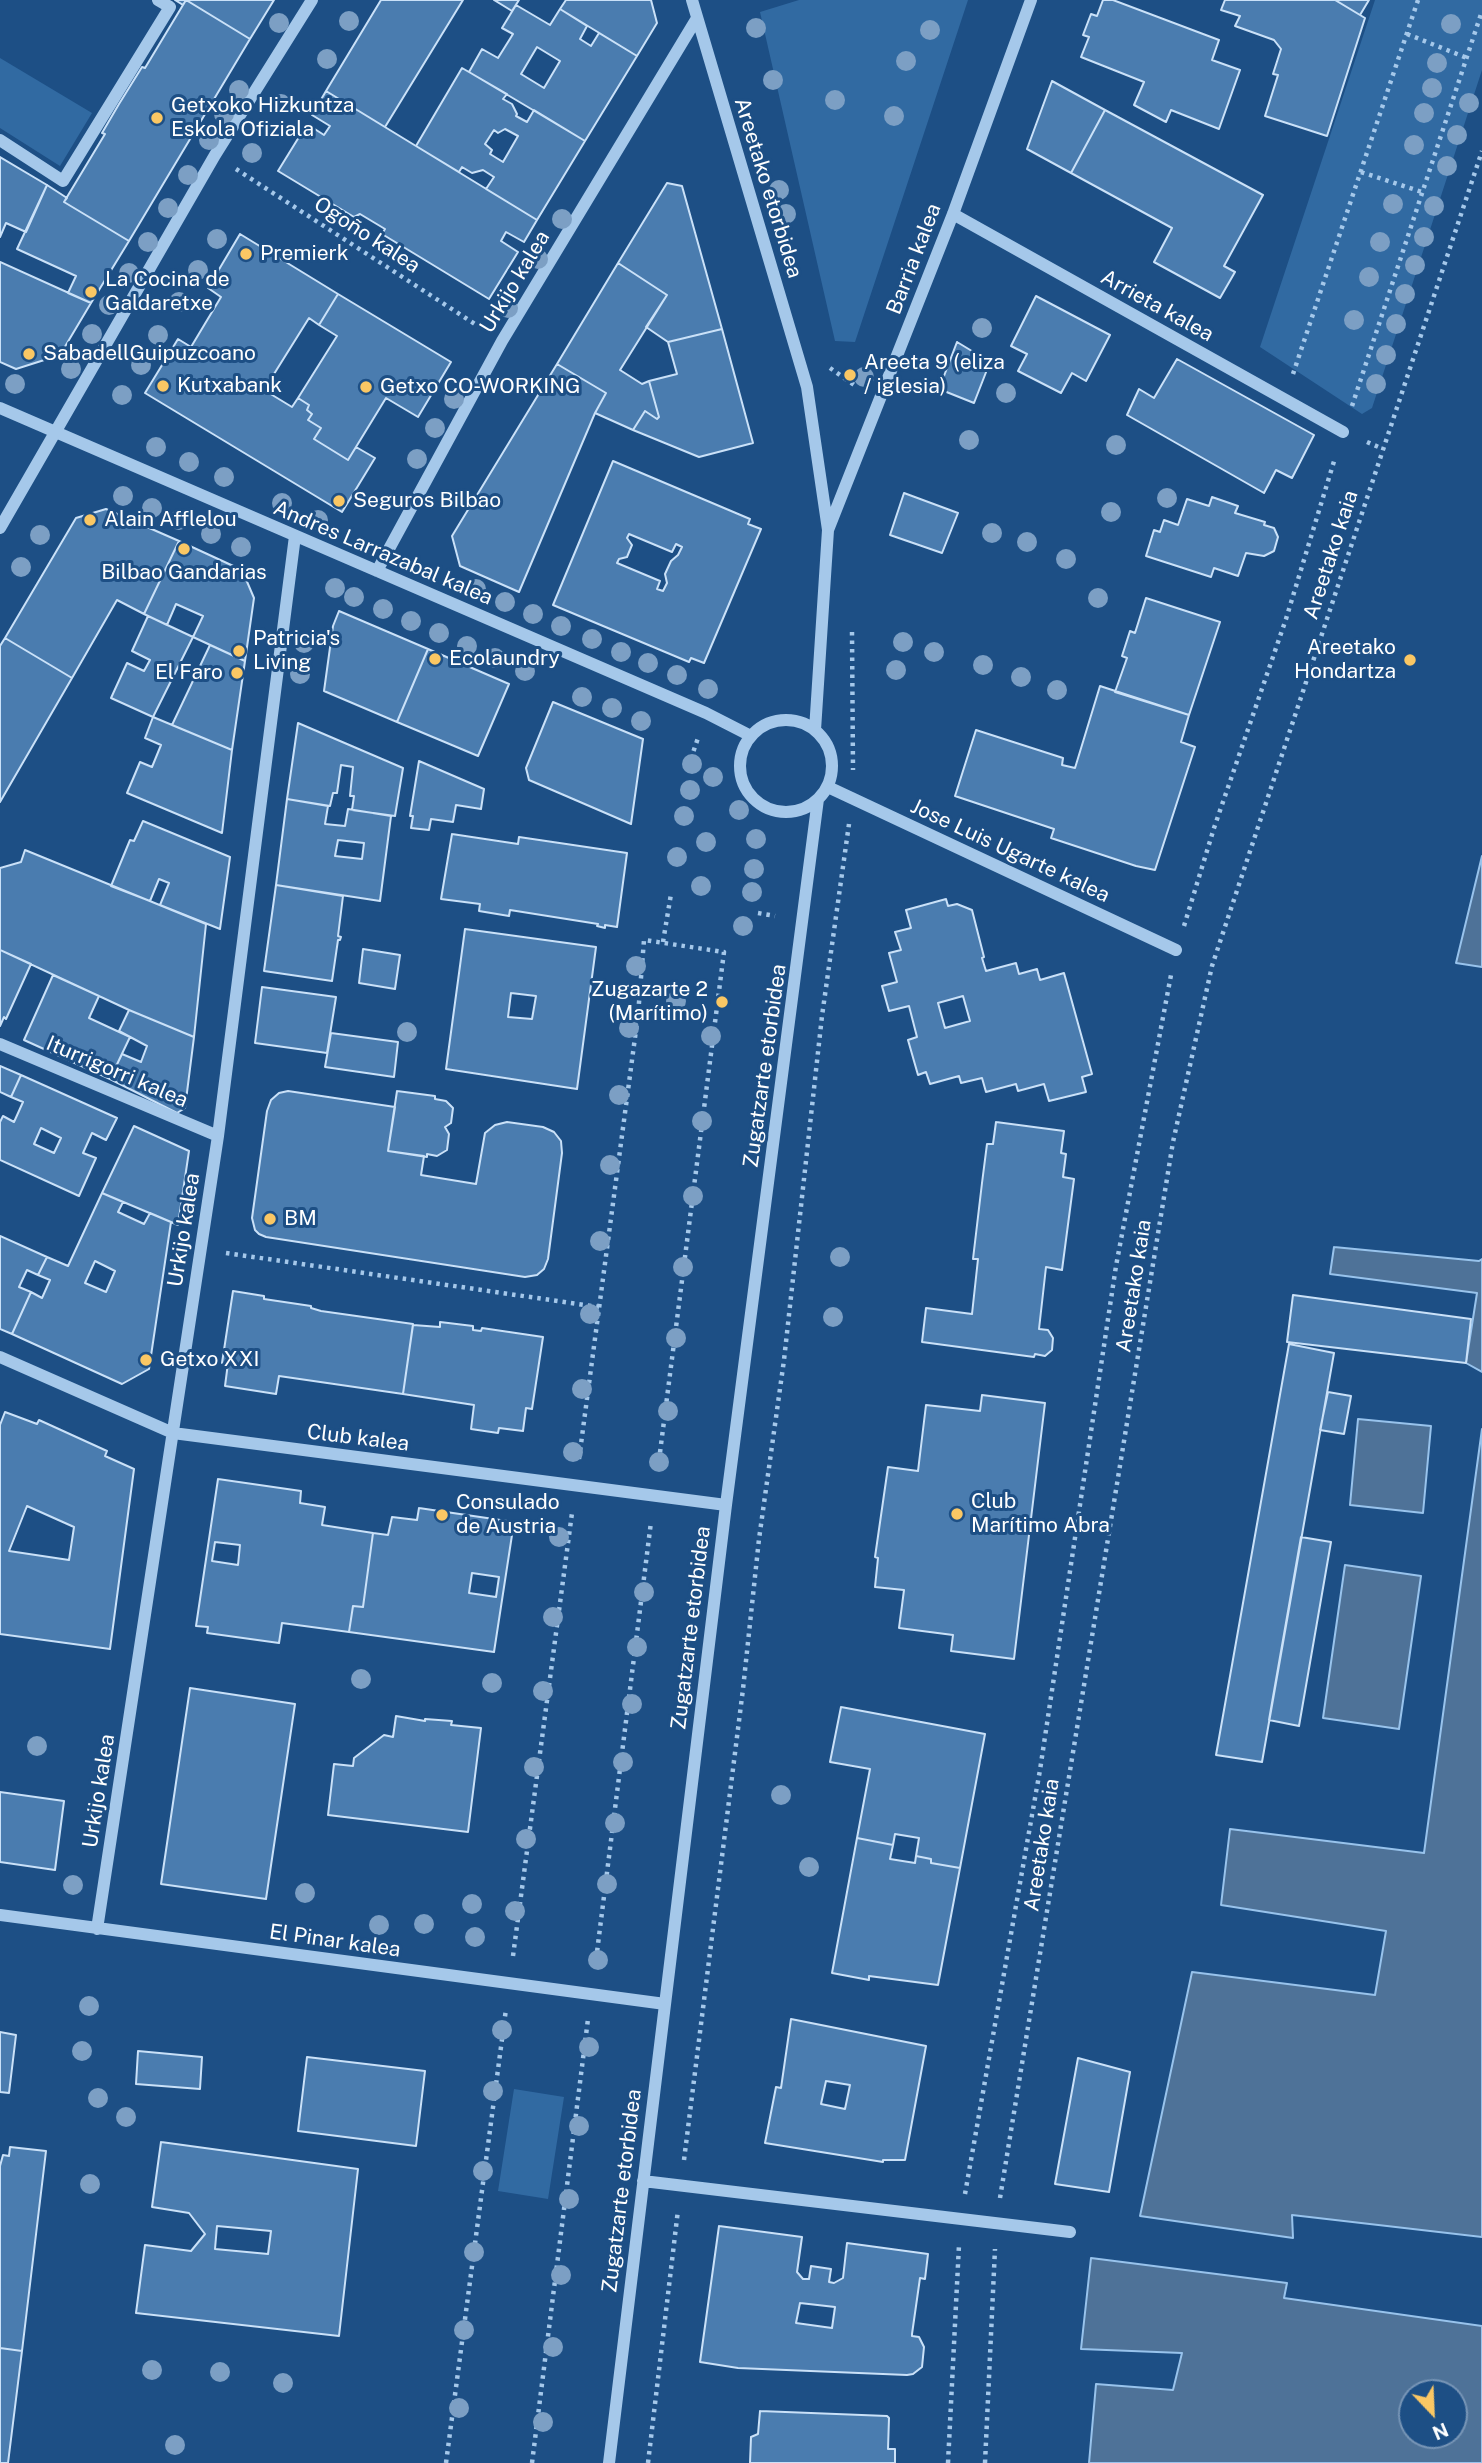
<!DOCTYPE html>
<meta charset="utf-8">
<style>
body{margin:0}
#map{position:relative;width:1482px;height:2463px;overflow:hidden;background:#1d4f85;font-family:"Public Sans",sans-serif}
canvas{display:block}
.north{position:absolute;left:1398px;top:2379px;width:70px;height:70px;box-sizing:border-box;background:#1d4f85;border:2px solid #7795b6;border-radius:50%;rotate:157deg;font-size:19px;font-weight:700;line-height:28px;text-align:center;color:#fff}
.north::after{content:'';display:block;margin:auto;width:24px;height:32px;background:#fac764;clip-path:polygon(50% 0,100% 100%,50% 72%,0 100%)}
</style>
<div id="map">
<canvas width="1482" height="2463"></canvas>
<div class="north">N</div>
</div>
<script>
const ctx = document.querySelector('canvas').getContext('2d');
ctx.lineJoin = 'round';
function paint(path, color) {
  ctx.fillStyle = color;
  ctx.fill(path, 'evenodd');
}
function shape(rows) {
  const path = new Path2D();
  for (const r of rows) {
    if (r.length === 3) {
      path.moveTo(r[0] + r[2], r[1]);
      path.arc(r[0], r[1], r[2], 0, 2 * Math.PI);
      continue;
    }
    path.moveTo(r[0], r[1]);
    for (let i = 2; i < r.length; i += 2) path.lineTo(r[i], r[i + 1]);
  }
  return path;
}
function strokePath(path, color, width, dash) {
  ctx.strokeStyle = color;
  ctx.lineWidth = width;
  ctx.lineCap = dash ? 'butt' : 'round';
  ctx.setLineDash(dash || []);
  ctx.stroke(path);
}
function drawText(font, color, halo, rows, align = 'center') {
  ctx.font = font + ' "Public Sans",sans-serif';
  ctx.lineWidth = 6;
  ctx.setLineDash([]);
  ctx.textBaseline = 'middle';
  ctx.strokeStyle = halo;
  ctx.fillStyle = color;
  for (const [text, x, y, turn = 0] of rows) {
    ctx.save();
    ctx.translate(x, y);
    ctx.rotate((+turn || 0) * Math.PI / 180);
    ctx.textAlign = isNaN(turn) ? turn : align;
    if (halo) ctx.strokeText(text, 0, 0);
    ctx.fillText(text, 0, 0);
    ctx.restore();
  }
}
const green = shape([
 [799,0,968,0,855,342,835,341,760,12],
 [1375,0,1482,0,1482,70,1372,408,1362,414,1260,347],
 [0,58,92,113,60,166,0,128],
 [514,2089,564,2097,548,2199,498,2191]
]);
const water = shape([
 [1482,856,1482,967,1456,963,1482,856],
 [1334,1247,1479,1261,1482,1259,1482,1372,1466,1363,1477,1293,1330,1274,1334,1247],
 [1358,1419,1431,1426,1423,1513,1350,1505,1358,1419],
 [1482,1429,1482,2237,1292,2215,1293,2238,1140,2216,1192,1972,1375,1995,1386,1931,1221,1905,1230,1829,1424,1853,1482,1429],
 [1345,1565,1421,1576,1399,1729,1323,1718,1345,1565],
 [1091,2258,1287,2283,1284,2298,1482,2326,1482,2463,1089,2463,1096,2384,1173,2390,1182,2353,1081,2349,1091,2258],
 [1412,2393,1454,2393,1454,2435,1412,2435,1412,2393]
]);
const building = shape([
 [175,0,274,0,250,39,186,0,183,5,175,0],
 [186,0,250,39,129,241,64,202,105,134,102,133,119,104,142,67,145,68,186,0],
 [381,0,463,0,385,127,326,91,381,0],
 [494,0,519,0,512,11,494,0],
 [566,0,651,0,657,23,637,56,560,9,566,0],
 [1103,0,1113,0,1219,40,1212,60,1240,70,1219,129,1171,110,1166,122,1134,105,1144,82,1081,57,1089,37,1083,35,1091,14,1097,16,1103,0],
 [1225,0,1335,0,1365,18,1327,136,1265,116,1278,75,1273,74,1281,49,1274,40,1235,26,1240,16,1221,10,1225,0],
 [1335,0,1369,0,1360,15,1335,0],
 [516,5,550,25,560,9,587,26,580,39,591,46,599,33,637,56,585,141,469,72,482,49,498,58,513,34,502,28,516,5],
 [537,47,560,61,544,88,521,74,537,47],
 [462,68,507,94,503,99,512,104,517,114,516,116,527,122,534,110,585,141,537,220,486,189,494,177,483,170,472,173,462,167,459,172,416,146,462,68],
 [505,129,518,136,503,162,490,154,492,150,485,144,494,130,498,133,505,129],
 [1052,81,1105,110,1071,173,1027,149,1052,81],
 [326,91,537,220,524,242,506,232,501,241,518,252,489,299,382,234,385,229,360,214,354,217,278,171,307,124,324,135,330,126,312,115,326,91],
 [1105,110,1263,195,1224,266,1235,272,1220,298,1154,262,1172,228,1071,173,1105,110],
 [0,157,47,185,26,232,6,223,0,237,0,157],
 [667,183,682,186,722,329,668,342,646,327,667,295,618,263,667,183],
 [47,185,67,198,64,202,129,241,91,303,68,293,76,276,17,249,47,185],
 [240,234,338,294,319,325,309,318,264,390,292,407,298,398,309,405,307,410,312,414,308,420,321,428,314,439,348,460,356,447,375,458,342,512,145,393,178,339,191,347,221,297,208,288,240,234],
 [0,262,91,303,60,355,16,369,0,362,0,262],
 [618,263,667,295,620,370,642,384,649,381,659,417,657,419,645,411,633,430,595,413,606,393,557,364,618,263],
 [338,294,451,362,418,417,386,398,348,460,314,439,321,428,308,420,312,414,307,410,309,405,298,398,337,336,319,325,338,294],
 [1036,296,1110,335,1086,381,1072,373,1061,393,1018,371,1027,354,1011,346,1036,296],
 [722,329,753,443,699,457,633,430,645,411,657,419,659,417,649,381,677,374,668,342,722,329],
 [957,342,990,362,974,403,939,389,957,342],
 [1177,359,1314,435,1292,478,1276,470,1264,493,1127,415,1139,389,1154,398,1177,359],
 [557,364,606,393,595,413,519,592,460,566,452,536,557,364],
 [613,461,750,519,748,524,761,529,704,663,691,658,689,662,553,605,613,461],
 [629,534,672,552,676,544,682,547,678,555,671,561,665,574,667,583,663,591,657,589,660,581,617,563,619,559,627,557,632,545,627,538,629,534],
 [904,493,958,513,942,553,890,535,904,493],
 [1212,497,1238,506,1235,513,1265,522,1264,525,1274,528,1278,537,1274,551,1264,556,1246,553,1238,576,1214,568,1211,577,1146,556,1154,530,1160,532,1164,520,1178,525,1187,499,1209,506,1212,497],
 [106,509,179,541,144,614,117,600,72,678,5,638,76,518,106,509],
 [179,541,242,570,254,598,245,661,193,637,203,616,176,604,167,625,144,614,179,541],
 [1146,598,1220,622,1189,715,1115,692,1127,658,1122,656,1130,631,1135,633,1146,598],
 [339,611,428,649,397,722,324,691,333,626,339,611],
 [148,616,193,637,153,717,111,698,127,663,144,671,150,660,132,651,148,616],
 [5,638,72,678,0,802,0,646,5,638],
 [210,645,245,661,232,750,172,725,210,645],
 [428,649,509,684,478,756,397,722,428,649],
 [1100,686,1189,715,1181,742,1195,747,1155,870,1136,866,1051,838,1054,829,955,796,976,730,1063,758,1062,765,1075,768,1100,686],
 [553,702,643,739,631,824,529,780,526,768,553,702],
 [153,717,232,750,222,833,127,793,140,762,152,767,161,745,145,738,153,717],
 [298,723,403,768,395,816,352,810,354,796,350,796,353,767,341,765,337,793,333,793,330,806,287,799,298,723],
 [419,761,484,789,481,809,456,805,453,822,431,819,429,830,411,828,413,816,410,816,419,761],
 [287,799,328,806,325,824,345,826,348,809,391,816,380,901,276,885,287,799],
 [338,840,364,843,362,859,335,856,338,840],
 [143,821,230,857,220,929,160,905,169,883,159,879,150,901,111,886,130,840,134,841,143,821],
 [452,834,518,844,519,837,627,853,617,927,605,925,605,928,597,926,598,924,510,910,509,916,479,911,480,904,441,899,452,834],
 [25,850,206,924,194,1037,129,1010,0,950,0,868,21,862,25,850],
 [276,885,343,896,338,936,341,937,340,940,338,940,332,981,264,971,276,885],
 [946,899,948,906,957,904,972,910,984,957,982,958,986,971,1016,963,1019,974,1037,969,1040,980,1064,973,1092,1074,1082,1077,1086,1092,1049,1101,1044,1084,1018,1091,1016,1084,986,1092,982,1078,961,1083,959,1076,930,1084,926,1072,918,1075,908,1040,917,1037,909,1006,889,1011,882,986,897,982,889,953,901,950,895,932,911,928,906,910,946,899],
 [963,996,970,1021,945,1028,938,1003,963,996],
 [465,929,596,947,577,1089,446,1069,465,929],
 [511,993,536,996,532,1019,508,1017,511,993],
 [363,949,400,955,395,989,359,983,363,949],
 [0,950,31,964,6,1019,4,1017,0,1026,0,950],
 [53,975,99,996,89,1018,130,1037,110,1079,24,1040,53,975],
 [262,987,336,997,327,1053,255,1043,262,987],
 [129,1010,194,1037,185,1108,177,1113,110,1079,122,1054,141,1062,147,1046,119,1031,129,1010],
 [331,1033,398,1042,394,1077,325,1067,331,1033],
 [0,1066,21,1075,11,1097,0,1092,0,1066],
 [21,1075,117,1118,106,1140,92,1133,83,1153,96,1158,79,1196,0,1160,0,1122,3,1116,14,1122,23,1102,11,1097,21,1075],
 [41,1128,61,1138,54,1153,34,1144,41,1128],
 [288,1091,395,1107,388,1151,424,1156,421,1175,476,1184,485,1133,495,1125,507,1122,543,1127,554,1132,561,1141,562,1153,548,1259,544,1269,537,1275,525,1277,266,1237,259,1234,255,1230,252,1218,267,1111,271,1100,279,1093,288,1091],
 [397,1091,435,1096,435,1099,446,1101,453,1108,451,1123,445,1127,449,1134,447,1150,437,1156,427,1154,427,1157,388,1151,397,1091],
 [996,1122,1064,1131,1061,1153,1066,1154,1063,1177,1074,1179,1062,1270,1046,1267,1039,1329,1048,1330,1053,1338,1052,1350,1045,1356,1035,1354,1034,1357,922,1342,926,1308,972,1314,978,1259,973,1259,982,1183,987,1144,993,1144,996,1122],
 [134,1126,189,1151,178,1225,102,1193,134,1126],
 [102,1193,123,1202,118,1212,144,1224,150,1213,171,1222,149,1369,122,1384,12,1334,31,1292,42,1298,50,1280,38,1275,47,1257,68,1266,102,1193],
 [95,1261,115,1271,106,1292,85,1283,95,1261],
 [0,1236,47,1257,38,1275,27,1270,19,1287,31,1292,12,1334,0,1329,0,1236],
 [233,1291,264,1296,264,1299,311,1306,311,1308,321,1311,413,1324,403,1394,279,1376,276,1394,225,1386,228,1363,222,1363,233,1291],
 [1293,1295,1471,1319,1466,1363,1287,1342,1293,1295],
 [440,1322,473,1326,473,1330,481,1331,482,1328,543,1337,532,1409,526,1408,523,1431,499,1428,498,1433,471,1429,474,1405,403,1394,413,1325,440,1327,440,1322],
 [1289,1344,1334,1353,1262,1762,1216,1755,1289,1344],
 [1328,1392,1351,1396,1344,1434,1320,1430,1328,1392],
 [982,1395,1045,1403,1014,1659,951,1651,953,1635,899,1628,904,1590,875,1587,878,1558,875,1557,888,1467,918,1471,926,1405,980,1411,982,1395],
 [5,1412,37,1424,39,1420,107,1451,105,1456,134,1469,110,1649,0,1634,0,1425,5,1412],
 [27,1506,74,1527,69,1560,9,1551,27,1506],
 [218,1479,301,1491,300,1503,325,1507,322,1525,373,1533,363,1607,353,1606,349,1632,282,1623,279,1643,207,1633,208,1627,196,1626,218,1479],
 [215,1542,240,1545,238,1565,212,1561,215,1542],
 [419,1508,514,1522,494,1652,349,1632,353,1606,363,1607,373,1533,388,1535,392,1517,417,1520,419,1508],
 [472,1573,499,1577,496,1597,469,1593,472,1573],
 [1301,1537,1331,1542,1299,1726,1269,1720,1301,1537],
 [190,1688,295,1704,266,1899,161,1884,190,1688],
 [841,1707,985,1734,960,1868,931,1863,931,1859,916,1856,919,1838,895,1834,893,1845,857,1838,870,1769,830,1762,841,1707],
 [396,1716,425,1721,425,1719,452,1721,451,1725,481,1728,468,1832,328,1815,334,1764,353,1766,354,1758,384,1735,393,1737,396,1716],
 [0,1792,64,1801,55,1870,0,1862,0,1792],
 [857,1838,893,1845,890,1859,915,1863,916,1856,931,1859,931,1863,960,1868,938,1985,869,1976,869,1980,832,1973,857,1838],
 [791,2019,926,2046,905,2160,883,2160,883,2162,765,2143,776,2087,781,2088,791,2019],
 [826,2081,850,2085,845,2109,821,2104,826,2081],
 [0,2032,16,2035,9,2093,0,2092,0,2032],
 [138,2051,202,2057,200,2089,136,2084,138,2051],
 [307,2057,425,2071,416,2146,298,2131,307,2057],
 [1078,2058,1130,2072,1109,2192,1055,2184,1078,2058],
 [161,2142,358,2169,339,2336,136,2313,145,2245,191,2251,205,2234,189,2213,152,2207,161,2142],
 [217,2226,271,2231,268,2254,215,2249,217,2226],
 [10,2147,46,2151,22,2351,0,2348,0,2166,3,2155,9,2156,10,2147],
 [719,2226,802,2237,797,2272,803,2279,809,2279,811,2266,831,2269,829,2282,834,2283,843,2278,847,2243,928,2254,925,2279,920,2278,912,2334,912,2336,919,2337,924,2347,922,2367,913,2374,907,2375,738,2368,700,2362,719,2226],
 [800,2303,835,2307,832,2328,796,2323,800,2303],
 [0,2348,22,2351,8,2463,0,2463,0,2348],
 [760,2411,887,2416,889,2418,888,2449,895,2449,895,2463,750,2463,751,2437,758,2434,760,2411]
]);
const path = shape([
 [1407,34,1467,58],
 [236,169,478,326],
 [1361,172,1422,192],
 [830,368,857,387],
 [1293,374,1418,0],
 [1352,406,1482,11],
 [1367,442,1383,449],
 [852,632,853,770],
 [688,767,698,738],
 [758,913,775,916],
 [1184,926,1214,828,1286,619,1335,458],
 [663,942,671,894],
 [226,1253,599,1307],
 [579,1459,638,1015,644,940,724,952,658,1468],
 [513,1956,572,1513],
 [595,1968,651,1522],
 [684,2160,743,1689,759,1539,784,1360,822,1016,849,824],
 [965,2194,1040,1770,1116,1266,1171,975],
 [1000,2198,1173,1142,1212,966,1482,151],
 [446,2463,506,2009],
 [532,2463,588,2019],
 [648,2463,678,2210],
 [948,2463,959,2245],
 [985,2463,995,2249]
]);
const minor = shape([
 [692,0,807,387,828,530,815,730],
 [0,140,63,181,170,7,158,0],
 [953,214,1343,432],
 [0,408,706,713,751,736],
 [0,528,215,155,312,0],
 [828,530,953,214,1031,0],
 [377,571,502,341,697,18],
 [786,766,46],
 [828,787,1176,950],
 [0,1044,218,1136],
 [0,1357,173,1433,726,1505],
 [0,1915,665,2004],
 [97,1929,218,1136,295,536],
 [643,2181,1070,2232],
 [609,2463,726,1505,818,799]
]);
const trees = [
 [349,21],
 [279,23],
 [1451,24],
 [756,28],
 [930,30],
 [327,59],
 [906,61],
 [1437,63],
 [773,80],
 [1432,88],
 [239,90],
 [835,100],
 [1469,103],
 [281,104],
 [1424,113],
 [224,114],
 [894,116],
 [1457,135],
 [209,140],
 [1414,145],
 [252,153],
 [1447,166],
 [188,175],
 [779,190],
 [1393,204],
 [1434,206],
 [168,208],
 [786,214],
 [562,219],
 [1424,237],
 [217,239],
 [148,242],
 [1380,242],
 [538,259],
 [1415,265],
 [198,270],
 [129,273],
 [1369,277],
 [1405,294],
 [179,302],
 [109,305],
 [508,308],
 [1354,320],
 [1396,324],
 [982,328],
 [92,334],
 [158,335],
 [1386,355],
 [141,365],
 [71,369],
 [864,377],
 [15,384],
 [1376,384],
 [1006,393],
 [122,395],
 [454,399],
 [435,428],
 [969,440],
 [1116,445],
 [156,447],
 [417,459],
 [189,462],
 [224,477],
 [123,496],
 [1167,498],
 [282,503],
 [152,508],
 [1111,512],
 [179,520],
 [318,520],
 [992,533],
 [211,534],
 [40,535],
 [1027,542],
 [241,547],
 [1066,559],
 [21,567],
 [335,588],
 [476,589],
 [354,597],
 [1098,598],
 [505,602],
 [383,609],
 [533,614],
 [411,621],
 [561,626],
 [439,633],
 [592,639],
 [903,642],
 [304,643],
 [467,646],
 [621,652],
 [934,652],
 [495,658],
 [648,663],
 [983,665],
 [896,670],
 [525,671],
 [300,674],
 [677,675],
 [1021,677],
 [708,689],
 [1057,690],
 [582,697],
 [612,708],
 [641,721],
 [692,764],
 [713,777],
 [690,790],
 [739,810],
 [684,816],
 [756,839],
 [706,842],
 [677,857],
 [754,869],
 [701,886],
 [752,892],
 [743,926],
 [636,966],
 [676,1001],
 [629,1028],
 [407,1032],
 [711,1036],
 [619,1095],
 [702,1121],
 [610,1165],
 [693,1196],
 [600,1241],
 [840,1257],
 [683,1267],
 [590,1314],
 [833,1317],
 [676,1338],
 [582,1389],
 [668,1411],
 [573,1452],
 [659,1462],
 [559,1537],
 [644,1592],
 [553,1617],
 [637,1647],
 [361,1679],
 [492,1683],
 [543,1691],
 [632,1704],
 [37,1746],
 [623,1762],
 [534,1767],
 [781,1795],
 [615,1823],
 [526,1839],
 [809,1867],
 [607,1884],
 [73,1885],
 [305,1893],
 [472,1904],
 [515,1911],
 [424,1924],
 [379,1925],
 [475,1937],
 [598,1960],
 [89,2006],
 [502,2030],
 [589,2047],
 [82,2051],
 [493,2091],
 [98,2098],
 [126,2117],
 [579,2126],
 [483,2171],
 [90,2184],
 [569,2199],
 [474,2252],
 [561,2275],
 [464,2330],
 [553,2347],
 [152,2370],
 [220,2372],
 [283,2383],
 [459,2408],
 [543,2422],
 [175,2445]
];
const markers = [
 [157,118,7,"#fac764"],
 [246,254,7,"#fac764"],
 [91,292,7,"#fac764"],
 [29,354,7,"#fac764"],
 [850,375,7,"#fac764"],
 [163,386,7,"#fac764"],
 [366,387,7,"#fac764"],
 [339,501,7,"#fac764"],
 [90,520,7,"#fac764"],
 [184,549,7,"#fac764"],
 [239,651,7,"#fac764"],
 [435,659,7,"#fac764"],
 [1410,660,7,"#fac764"],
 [237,673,7,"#fac764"],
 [722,1002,7,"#fac764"],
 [270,1219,7,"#fac764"],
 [146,1360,7,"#fac764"],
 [957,1514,7,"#fac764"],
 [442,1515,7,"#fac764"]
];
const poiNames = [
 ["Getxoko Hizkuntza",171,106],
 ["Eskola Ofiziala",171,130],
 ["Premierk",260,254],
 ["La Cocina de",105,280],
 ["Galdaretxe",105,304],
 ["SabadellGuipuzcoano",43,354],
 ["Areeta 9 (eliza",864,363],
 ["/ iglesia)",864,387],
 ["Kutxabank",177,386],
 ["Getxo CO-WORKING",380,387],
 ["Seguros Bilbao",353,501],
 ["Alain Afflelou",104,520],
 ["Bilbao Gandarias",184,573,"center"],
 ["Patricia's",253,639],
 ["Living",253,663],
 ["Areetako",1396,648,"right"],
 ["Hondartza",1396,672,"right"],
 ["Ecolaundry",449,659],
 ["El Faro",223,673,"right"],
 ["Zugazarte 2",708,990,"right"],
 ["(Marítimo)",708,1014,"right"],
 ["BM",284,1219],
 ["Getxo XXI",160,1360],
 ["Club",971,1502],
 ["Marítimo Abra",971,1526],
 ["Consulado",456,1503],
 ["de Austria",456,1527]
];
const streetNames = [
 ["Areetako etorbidea",768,188,73],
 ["Ogoño kalea",367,235,33],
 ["Barria kalea",914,259,-69],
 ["Urkijo kalea",515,282,-59],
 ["Arrieta kalea",1157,306,29],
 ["Andres Larrazabal kalea",383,553,23],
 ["Areetako kaia",1331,555,-72],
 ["Jose Luis Ugarte kalea",1010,851,25],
 ["Zugatzarte etorbidea",765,1066,-82],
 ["Iturrigorri kalea",117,1072,23],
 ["Urkijo kalea",184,1230,-81],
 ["Areetako kaia",1134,1286,-81],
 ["Club kalea",358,1438,7],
 ["Zugatzarte etorbidea",691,1628,-83],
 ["Urkijo kalea",99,1791,-81],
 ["Areetako kaia",1042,1845,-81],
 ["El Pinar kalea",335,1941,8],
 ["Zugatzarte etorbidea",622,2191,-83]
];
paint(green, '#316aa2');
paint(water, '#4e7298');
strokePath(water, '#98c3ec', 2);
paint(building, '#4a7caf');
strokePath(building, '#cae1f8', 2);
strokePath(path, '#a5c8ea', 4.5, [3.5, 5]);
strokePath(minor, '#a5c8ea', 12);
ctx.fillStyle = '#7c9fc4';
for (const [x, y] of trees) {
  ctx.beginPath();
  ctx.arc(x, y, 10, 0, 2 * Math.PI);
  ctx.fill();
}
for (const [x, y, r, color] of markers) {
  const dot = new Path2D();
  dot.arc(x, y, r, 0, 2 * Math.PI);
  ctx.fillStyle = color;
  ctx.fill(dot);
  strokePath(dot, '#1d4f85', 2.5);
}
drawText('21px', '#fff', '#1d4f85', poiNames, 'left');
drawText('21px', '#fff', '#1d4f85', streetNames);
</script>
